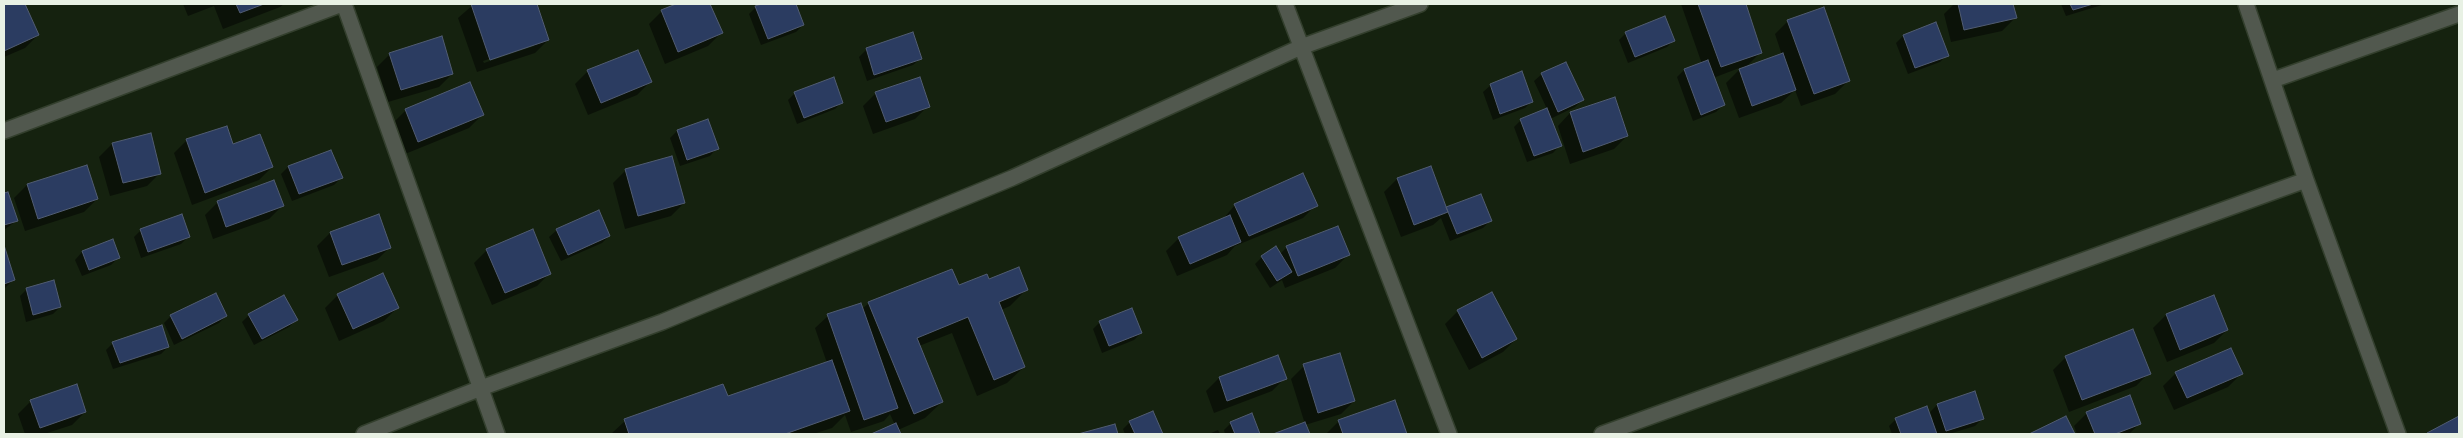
<!DOCTYPE html>
<style>
body{margin:0}
#map{position:relative;width:2463px;height:438px;overflow:hidden;background:#15220f;font-family:"Open Sans",sans-serif}
canvas{display:block}
.frame{position:absolute;inset:0;border:5px solid #e8f1e4;pointer-events:none}
</style>
<div id="map">
<canvas width="2463" height="438"></canvas>
<div class="frame"></div>
</div>
<script>
const ctx = document.querySelector('canvas').getContext('2d');
ctx.lineJoin = 'round';
function paint(path, color) {
  ctx.fillStyle = color;
  ctx.fill(path, 'evenodd');
}
function shape(rows) {
  const path = new Path2D();
  for (const r of rows) {
    path.moveTo(r[0], r[1]);
    for (let i = 2; i < r.length; i += 2) path.lineTo(r[i], r[i + 1]);
  }
  return path;
}
function strokePath(path, color, width, dash) {
  ctx.strokeStyle = color;
  ctx.lineWidth = width;
  ctx.lineCap = dash ? 'butt' : 'round';
  ctx.setLineDash(dash || []);
  ctx.stroke(path);
}
const shadow = shape([
 [4,4,24,4,38,35,25,48,4,57],
 [183,4,284,4,280,7,223,29,214,6,188,16],
 [474,4,536,4,548,40,535,53,477,72,458,18],
 [534,44,534,46,484,63,483,61],
 [679,4,709,4,721,33,708,46,665,64,649,24,662,11],
 [765,4,794,4,803,25,796,32,761,45,749,14,756,7],
 [1681,4,1744,4,1761,52,1745,68,1782,55,1775,34,1788,21,1848,81,1835,94,1801,106,1795,90,1781,103,1739,118,1726,83,1742,67,1713,78,1723,105,1716,112,1693,121,1677,77,1684,70,1702,64],
 [1954,4,2012,4,2015,18,2002,31,1951,42,1944,14],
 [2061,4,2105,4,2066,16],
 [1935,24,1947,55,1940,62,1908,74,1896,43,1903,36],
 [1626,33,1674,40,1667,47,1628,63,1619,40],
 [912,34,921,58,913,65,867,81,859,57,866,50],
 [390,54,452,74,439,87,388,102,377,67],
 [588,71,650,82,637,95,588,115,575,84],
 [1542,74,1582,100,1575,107,1550,119,1560,145,1553,153,1527,162,1514,127,1521,120,1547,109,1534,81],
 [1491,85,1532,101,1525,108,1493,120,1483,92],
 [795,93,842,102,835,109,797,124,788,100],
 [876,93,928,106,915,119,873,134,863,106],
 [406,110,482,115,469,128,405,154,393,123],
 [1570,113,1627,136,1614,149,1570,164,1558,126],
 [677,131,717,148,710,156,680,166,670,138],
 [187,140,272,167,259,180,192,205,174,153],
 [112,144,160,173,147,186,110,196,99,157],
 [331,151,341,178,334,185,292,201,281,174,288,167],
 [626,170,684,203,671,216,625,229,613,183],
 [1397,179,1446,210,1490,221,1483,228,1450,241,1441,218,1433,225,1401,237,1384,192],
 [27,185,97,199,84,212,25,231,14,198],
 [8,193,16,221,4,230,4,194],
 [218,202,282,206,269,219,213,239,205,215],
 [1235,205,1316,205,1303,218,1235,246,1227,255,1177,276,1166,251,1179,238,1223,219],
 [598,211,609,236,602,243,561,261,549,237,557,230],
 [141,230,188,237,181,244,141,258,134,237],
 [330,233,390,247,377,260,329,277,317,246],
 [112,241,119,257,111,265,82,276,75,260,82,252],
 [1287,247,1348,255,1335,268,1285,288,1282,280,1270,288,1255,264,1262,257,1280,254],
 [4,249,13,280,4,289],
 [487,250,550,273,537,286,492,305,474,263],
 [382,275,397,308,384,321,339,341,325,308,338,295],
 [988,281,1027,289,1010,306,1001,310,1024,367,1007,383,977,396,952,333,919,346,942,402,925,418,898,430,900,434,874,434,895,425,890,414,884,421,851,432,845,415,832,428,813,434,611,434,625,421,727,398,827,363,815,328,828,316,862,309,869,303],
 [27,289,60,307,53,314,26,322,20,296],
 [2213,296,2227,330,2214,343,2167,362,2153,328,2166,315],
 [1458,311,1516,339,1503,352,1469,370,1445,324],
 [249,315,296,320,289,327,254,345,242,322],
 [171,316,226,316,219,323,174,345,164,323],
 [1100,322,1141,333,1134,340,1102,353,1093,329],
 [113,343,168,347,161,354,113,369,106,350],
 [2066,357,2149,373,2136,386,2069,412,2053,370],
 [1304,366,1354,401,1341,414,1305,425,1308,434,1277,434,1305,424,1291,379],
 [2176,373,2241,374,2228,387,2174,410,2163,386],
 [1219,378,1285,378,1272,391,1214,413,1206,391],
 [1974,393,1982,419,1975,426,1949,434,1892,434,1889,426,1896,419,1931,421,1933,420,1930,412,1937,405],
 [31,401,85,412,72,425,44,434,25,434,18,414],
 [1394,402,1405,434,1326,434,1339,421],
 [1153,412,1162,434,1125,434,1123,429,1130,422],
 [2087,413,2139,424,2129,434,2077,434,2074,426],
 [1252,415,1259,434,1225,434,1224,430,1231,423],
 [1218,430,1220,434,1209,434]
]);
const building = shape([
 [4,4,25,4,39,35,4,51,4,4],
 [236,4,264,4,240,13,236,4],
 [471,4,537,4,549,40,490,60,471,4],
 [676,4,710,4,723,33,678,52,661,10,676,4],
 [762,4,796,4,804,25,768,39,755,6,762,4],
 [1698,4,1746,4,1762,53,1721,67,1698,4],
 [1958,4,2013,4,2017,18,1964,30,1958,4],
 [2070,4,2093,4,2073,10,2070,4],
 [1824,7,1850,81,1814,94,1787,20,1824,7],
 [1665,16,1675,41,1635,57,1625,32,1665,16],
 [1936,22,1949,56,1915,68,1903,35,1936,22],
 [913,32,922,59,874,75,866,48,913,32],
 [442,36,453,74,401,90,389,53,442,36],
 [638,50,652,82,601,103,587,70,638,50],
 [1783,53,1796,90,1752,106,1739,69,1783,53],
 [1708,60,1725,105,1701,115,1684,69,1708,60],
 [1566,62,1584,100,1558,112,1541,73,1566,62],
 [1522,71,1533,102,1500,114,1490,84,1522,71],
 [834,77,843,103,804,118,794,92,834,77],
 [920,77,930,107,886,122,875,92,920,77],
 [470,82,484,115,418,142,405,109,470,82],
 [1615,97,1628,136,1583,152,1570,112,1615,97],
 [1547,108,1562,146,1534,156,1520,119,1547,108],
 [708,119,719,149,687,160,677,130,708,119],
 [227,126,233,144,260,134,273,167,205,193,186,139,227,126],
 [151,133,161,174,123,183,112,143,151,133],
 [331,150,343,178,299,194,288,166,331,150],
 [672,156,685,203,638,216,625,169,672,156],
 [87,165,98,199,38,219,27,184,87,165],
 [1431,166,1448,212,1414,225,1397,178,1431,166],
 [1303,173,1318,206,1249,236,1234,204,1303,173],
 [274,180,284,206,226,227,217,201,274,180],
 [8,192,18,221,4,225,4,193,8,192],
 [1481,194,1492,221,1457,234,1446,207,1481,194],
 [599,210,610,236,568,255,556,229,599,210],
 [182,214,190,237,148,252,140,229,182,214],
 [379,214,391,248,342,265,330,232,379,214],
 [1230,215,1241,242,1190,264,1178,237,1230,215],
 [1338,226,1350,255,1298,276,1286,246,1338,226],
 [533,229,551,274,505,293,486,249,533,229],
 [113,239,120,258,89,270,82,251,113,239],
 [4,245,15,280,4,284,4,245],
 [1276,246,1292,272,1277,281,1261,256,1276,246],
 [1019,267,1028,290,999,302,1025,367,994,380,968,317,917,338,943,402,914,414,868,302,952,269,959,285,987,274,989,279,1019,267],
 [383,273,399,308,353,329,337,294,383,273],
 [54,280,61,307,33,315,26,288,54,280],
 [1492,292,1517,339,1482,358,1457,310,1492,292],
 [216,293,227,316,182,339,170,315,216,293],
 [284,295,298,320,262,339,248,314,284,295],
 [2214,295,2228,330,2180,350,2166,314,2214,295],
 [861,303,898,408,864,420,827,314,861,303],
 [1132,308,1142,333,1109,346,1099,321,1132,308],
 [162,325,169,347,120,363,112,342,162,325],
 [2133,329,2151,374,2082,400,2065,356,2133,329],
 [2231,348,2243,374,2187,398,2175,372,2231,348],
 [1340,353,1355,401,1318,413,1303,364,1340,353],
 [1278,355,1287,379,1227,401,1219,377,1278,355],
 [832,360,850,411,785,434,629,434,624,419,723,384,728,396,832,360],
 [77,384,86,412,40,428,30,400,77,384],
 [1975,391,1984,419,1946,431,1937,404,1975,391],
 [2130,395,2141,424,2115,434,2095,434,2086,412,2130,395],
 [1395,400,1407,434,1343,434,1338,420,1395,400],
 [1927,406,1937,434,1901,434,1895,418,1927,406],
 [1153,411,1163,434,1135,434,1129,421,1153,411],
 [1252,413,1260,434,1235,434,1230,422,1252,413],
 [2066,416,2075,434,2029,434,2066,416],
 [2459,416,2459,434,2428,434,2427,433,2459,416],
 [1305,422,1310,434,1273,434,1305,422],
 [896,423,901,434,871,434,896,423],
 [1115,424,1118,434,1078,434,1115,424]
]);
const minor = shape([
 [344,4,497,434],
 [1285,4,1449,434],
 [2246,4,2306,180,2398,434],
 [2273,80,2459,14],
 [4,131,342,4],
 [364,434,481,388,662,322,1012,178,1301,47,1420,4],
 [1602,434,2306,180]
]);
paint(shadow, '#0007');
paint(building, '#2b3c61');
strokePath(building, '#515c72', 1);
strokePath(minor, '#333f2d', 18);
strokePath(minor, '#51584e', 15);
</script>
